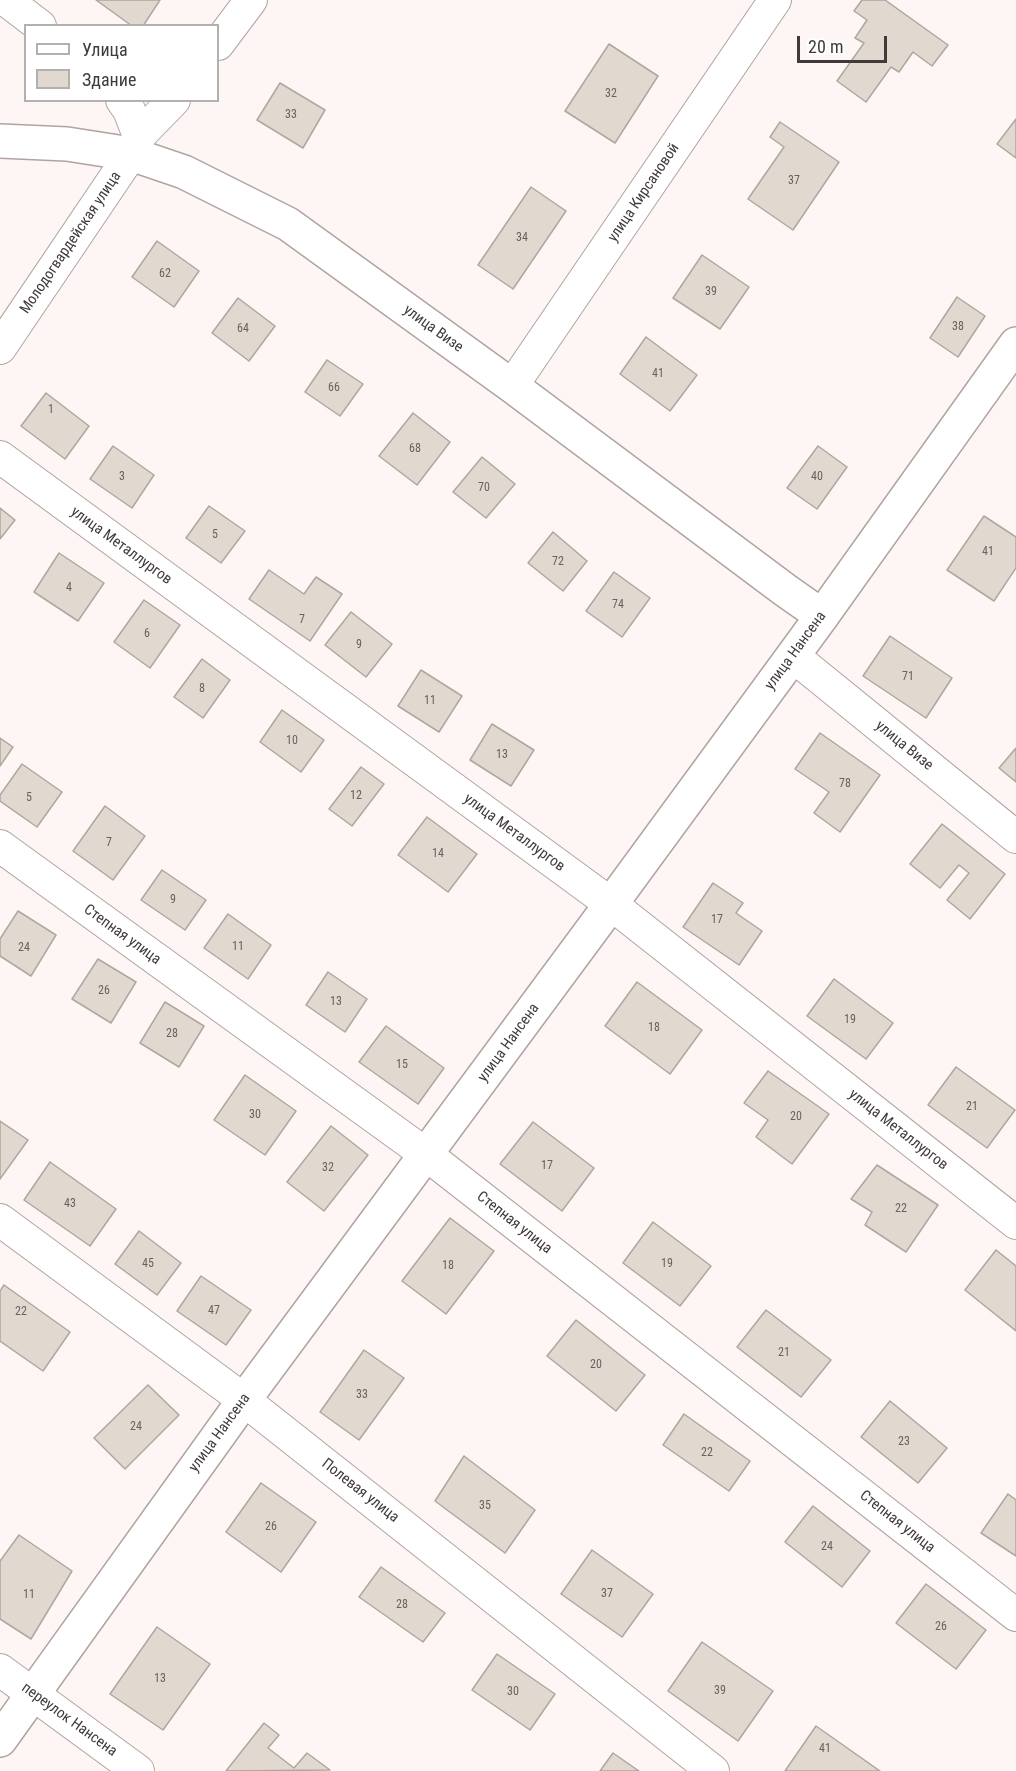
<!DOCTYPE html>
<meta charset="utf-8">
<style>
body{margin:0}
#map{position:relative;width:1016px;height:1771px;overflow:hidden;background:#fef6f4;font-family:"Roboto Condensed",sans-serif}
canvas{display:block}
.legend{position:absolute;left:24px;top:24px;width:195px;height:78px;box-sizing:border-box;background:#fff;border:2px solid #b3b1b0;margin:0;padding:8px 10px;list-style:none;font-size:18px;color:#403b39}
.legend li{display:flex;align-items:center;gap:12px;height:30px}
.legend b{width:30px;border:2px solid #b3b1b0}
.scale{position:absolute;left:797px;top:36px;width:90px;height:27px;box-sizing:border-box;border:3px solid #403b39;border-top:0;padding-left:8px;font-size:18px;line-height:21px;white-space:nowrap;color:#403b39;-webkit-text-stroke:4px #fff;paint-order:stroke}
</style>
<div id="map">
<canvas width="1016" height="1771"></canvas>
<ul class="legend">
<li><b style="height:8px;background:#fff"></b>Улица</li>
<li><b style="height:16px;background:#e1d8d0"></b>Здание</li>
</ul>
<div class="scale">20 m</div>
</div>
<script>
const ctx = document.querySelector('canvas').getContext('2d');
ctx.lineJoin = 'round';
function paint(path, color) {
  ctx.fillStyle = color;
  ctx.fill(path, 'evenodd');
}
function shape(rows) {
  const path = new Path2D();
  for (const r of rows) {
    path.moveTo(r[0], r[1]);
    for (let i = 2; i < r.length; i += 2) path.lineTo(r[i], r[i + 1]);
  }
  return path;
}
function strokePath(path, color, width, dash) {
  ctx.strokeStyle = color;
  ctx.lineWidth = width;
  ctx.lineCap = dash ? 'butt' : 'round';
  ctx.setLineDash(dash || []);
  ctx.stroke(path);
}
function drawText(font, color, halo, rows, align = 'center') {
  ctx.font = font + ' "Roboto Condensed",sans-serif';
  ctx.lineWidth = 6;
  ctx.setLineDash([]);
  ctx.textBaseline = 'middle';
  ctx.strokeStyle = halo;
  ctx.fillStyle = color;
  for (const [text, x, y, turn = 0] of rows) {
    ctx.save();
    ctx.translate(x, y);
    ctx.rotate((+turn || 0) * Math.PI / 180);
    ctx.textAlign = isNaN(turn) ? turn : align;
    if (halo) ctx.strokeText(text, 0, 0);
    ctx.fillText(text, 0, 0);
    ctx.restore();
  }
}
const building = shape([
 [96,0,160,0,143,26,132,26,96,0],
 [862,0,885,0,948,45,932,66,913,52,899,72,891,67,866,102,837,81,864,43,855,38,867,20,854,11,862,0],
 [609,44,658,76,615,143,565,111,609,44],
 [280,83,325,110,303,148,257,120,280,83],
 [1016,119,1016,158,997,144,1016,119],
 [780,122,839,162,793,230,748,199,784,147,770,137,780,122],
 [531,187,566,211,513,289,478,265,531,187],
 [157,241,199,271,174,307,132,277,157,241],
 [702,255,749,287,720,329,673,298,702,255],
 [957,297,985,316,958,357,930,338,957,297],
 [238,298,275,326,249,361,212,333,238,298],
 [646,337,697,375,670,411,620,374,646,337],
 [327,360,363,384,340,416,305,392,327,360],
 [46,393,89,426,65,459,21,426,46,393],
 [413,413,450,442,417,485,379,456,413,413],
 [113,446,154,475,132,508,90,479,113,446],
 [818,446,847,467,817,509,787,488,818,446],
 [482,457,515,484,486,518,453,492,482,457],
 [209,506,245,531,221,563,186,538,209,506],
 [0,508,15,520,0,539,0,508],
 [984,516,1016,537,1016,568,994,601,947,570,984,516],
 [553,532,587,561,563,591,528,563,553,532],
 [59,553,104,583,78,621,34,592,59,553],
 [269,570,304,594,316,577,342,594,310,641,249,599,269,570],
 [614,572,650,598,622,637,586,611,614,572],
 [144,600,180,625,150,668,114,642,144,600],
 [351,612,392,644,366,677,325,645,351,612],
 [890,636,952,678,926,718,863,676,890,636],
 [202,659,230,680,203,718,174,697,202,659],
 [421,670,462,696,439,732,398,706,421,670],
 [282,710,324,740,301,772,260,742,282,710],
 [492,724,534,750,511,786,470,760,492,724],
 [820,733,880,775,840,832,814,813,829,792,795,769,820,733],
 [0,738,13,747,0,766,0,738],
 [1016,748,1016,782,999,768,1016,748],
 [22,764,62,792,37,827,0,801,0,795,22,764],
 [361,767,384,784,352,826,329,809,361,767],
 [105,806,145,836,113,880,73,851,105,806],
 [427,817,477,854,448,892,398,855,427,817],
 [942,824,1005,874,970,919,947,900,969,873,959,865,940,888,910,864,942,824],
 [162,870,206,900,185,930,141,900,162,870],
 [713,883,743,903,736,913,762,931,739,965,683,927,713,883],
 [18,911,56,935,31,976,0,956,0,939,18,911],
 [228,914,271,945,248,979,204,948,228,914],
 [98,959,136,982,111,1023,72,999,98,959],
 [328,972,367,999,345,1032,306,1005,328,972],
 [834,979,893,1023,866,1059,807,1016,834,979],
 [637,982,702,1030,670,1074,605,1026,637,982],
 [165,1002,204,1026,179,1067,140,1043,165,1002],
 [386,1026,444,1068,418,1104,359,1062,386,1026],
 [956,1067,1015,1110,987,1148,928,1105,956,1067],
 [768,1071,829,1114,792,1164,756,1137,768,1120,744,1103,768,1071],
 [245,1075,296,1111,265,1155,214,1120,245,1075],
 [0,1121,28,1140,0,1179,0,1121],
 [533,1122,594,1168,562,1211,500,1164,533,1122],
 [331,1126,368,1155,324,1211,287,1182,331,1126],
 [50,1162,116,1209,90,1246,24,1200,50,1162],
 [877,1165,938,1205,906,1252,865,1225,872,1212,851,1199,877,1165],
 [450,1218,494,1251,446,1314,402,1281,450,1218],
 [653,1222,711,1266,680,1306,623,1263,653,1222],
 [139,1231,181,1263,157,1295,115,1264,139,1231],
 [996,1250,1016,1266,1016,1331,965,1290,996,1250],
 [201,1276,251,1310,226,1345,177,1311,201,1276],
 [4,1285,70,1332,43,1371,0,1341,0,1291,4,1285],
 [766,1310,831,1360,801,1397,737,1347,766,1310],
 [576,1320,645,1375,616,1411,547,1356,576,1320],
 [364,1350,404,1378,359,1440,320,1412,364,1350],
 [148,1385,179,1415,125,1469,94,1438,148,1385],
 [890,1401,947,1448,918,1483,861,1437,890,1401],
 [684,1414,750,1461,729,1491,663,1445,684,1414],
 [464,1456,535,1510,505,1553,435,1501,464,1456],
 [261,1483,316,1522,281,1572,226,1532,261,1483],
 [1008,1494,1016,1500,1016,1556,981,1533,1008,1494],
 [813,1506,870,1551,842,1587,785,1542,813,1506],
 [19,1535,72,1571,31,1639,0,1619,0,1561,19,1535],
 [592,1550,653,1594,622,1637,561,1594,592,1550],
 [381,1567,445,1613,423,1642,359,1597,381,1567],
 [926,1584,986,1630,956,1669,896,1623,926,1584],
 [157,1627,210,1664,163,1730,110,1694,157,1627],
 [702,1642,773,1691,738,1741,668,1691,702,1642],
 [497,1654,555,1694,530,1730,472,1690,497,1654],
 [264,1723,279,1735,268,1748,294,1768,307,1753,330,1770,226,1771,264,1723],
 [816,1726,880,1771,785,1771,816,1726],
 [613,1753,639,1771,600,1771,613,1753]
]);
const minor = shape([
 [6,0,40,26],
 [218,44,251,0],
 [139,136,174,100],
 [0,348,131,154,139,136,129,110,122,100],
 [512,386,775,0],
 [0,457,611,904,1016,1223],
 [793,656,1016,837],
 [0,846,427,1155,1016,1615],
 [0,1220,244,1400,713,1771],
 [0,1670,138,1771]
]);
const tertiary = shape([
 [0,141,67,144,131,154,184,172,288,224,512,386,785,590,822,616]
]);
const secondary = shape([
 [0,1740,244,1400,611,904,822,616,1016,344]
]);
const numberNames = [
 ["32",611,94],
 ["33",291,115],
 ["37",794,181],
 ["34",522,238],
 ["62",165,274],
 ["39",711,292],
 ["38",958,327],
 ["64",243,329],
 ["41",658,374],
 ["66",334,388],
 ["1",51,410],
 ["68",415,449],
 ["3",122,477],
 ["40",817,477],
 ["70",484,488],
 ["5",215,535],
 ["41",988,552],
 ["72",558,562],
 ["4",69,588],
 ["74",618,605],
 ["7",302,620],
 ["6",147,634],
 ["9",359,645],
 ["71",908,677],
 ["8",202,689],
 ["11",430,701],
 ["10",292,741],
 ["13",502,755],
 ["78",845,784],
 ["12",356,796],
 ["5",29,798],
 ["7",109,843],
 ["14",438,854],
 ["9",173,900],
 ["17",717,920],
 ["11",238,947],
 ["24",24,948],
 ["26",104,991],
 ["13",336,1002],
 ["19",850,1020],
 ["18",654,1028],
 ["28",172,1034],
 ["15",402,1065],
 ["21",972,1107],
 ["30",255,1115],
 ["20",796,1117],
 ["17",547,1166],
 ["32",328,1168],
 ["43",70,1204],
 ["22",901,1209],
 ["45",148,1264],
 ["19",667,1264],
 ["18",448,1266],
 ["47",214,1311],
 ["22",21,1312],
 ["21",784,1353],
 ["20",596,1365],
 ["33",362,1395],
 ["24",136,1427],
 ["23",904,1442],
 ["22",707,1453],
 ["35",485,1506],
 ["26",271,1527],
 ["24",827,1547],
 ["37",607,1594],
 ["11",29,1595],
 ["28",402,1605],
 ["26",941,1627],
 ["13",160,1679],
 ["39",720,1691],
 ["30",513,1692],
 ["41",825,1749]
];
const streetNames = [
 ["улица Кирсановой",644,193,-56],
 ["Молодогвардейская улица",71,243,-56],
 ["улица Визе",433,329,36],
 ["улица Металлургов",121,546,36],
 ["улица Нансена",796,651,-54],
 ["улица Визе",904,746,39],
 ["улица Металлургов",514,833,36],
 ["Степная улица",122,935,36],
 ["улица Нансена",509,1043,-54],
 ["улица Металлургов",898,1130,38],
 ["Степная улица",514,1223,38],
 ["улица Нансена",220,1433,-54],
 ["Полевая улица",360,1491,38],
 ["Степная улица",897,1522,38],
 ["переулок Нансена",69,1720,36]
];
paint(building, '#e1d8d0');
strokePath(building, '#afa79f', 1.5);
strokePath(minor, '#b0a4a1', 34);
strokePath(tertiary, '#b0a4a1', 36);
strokePath(secondary, '#b0a4a1', 36);
strokePath(minor, '#fff', 32);
strokePath(tertiary, '#fff', 33);
strokePath(secondary, '#fff', 33);
drawText('12px', '#68625f', null, numberNames);
drawText('15px', '#403b39', '#fff', streetNames);
</script>
